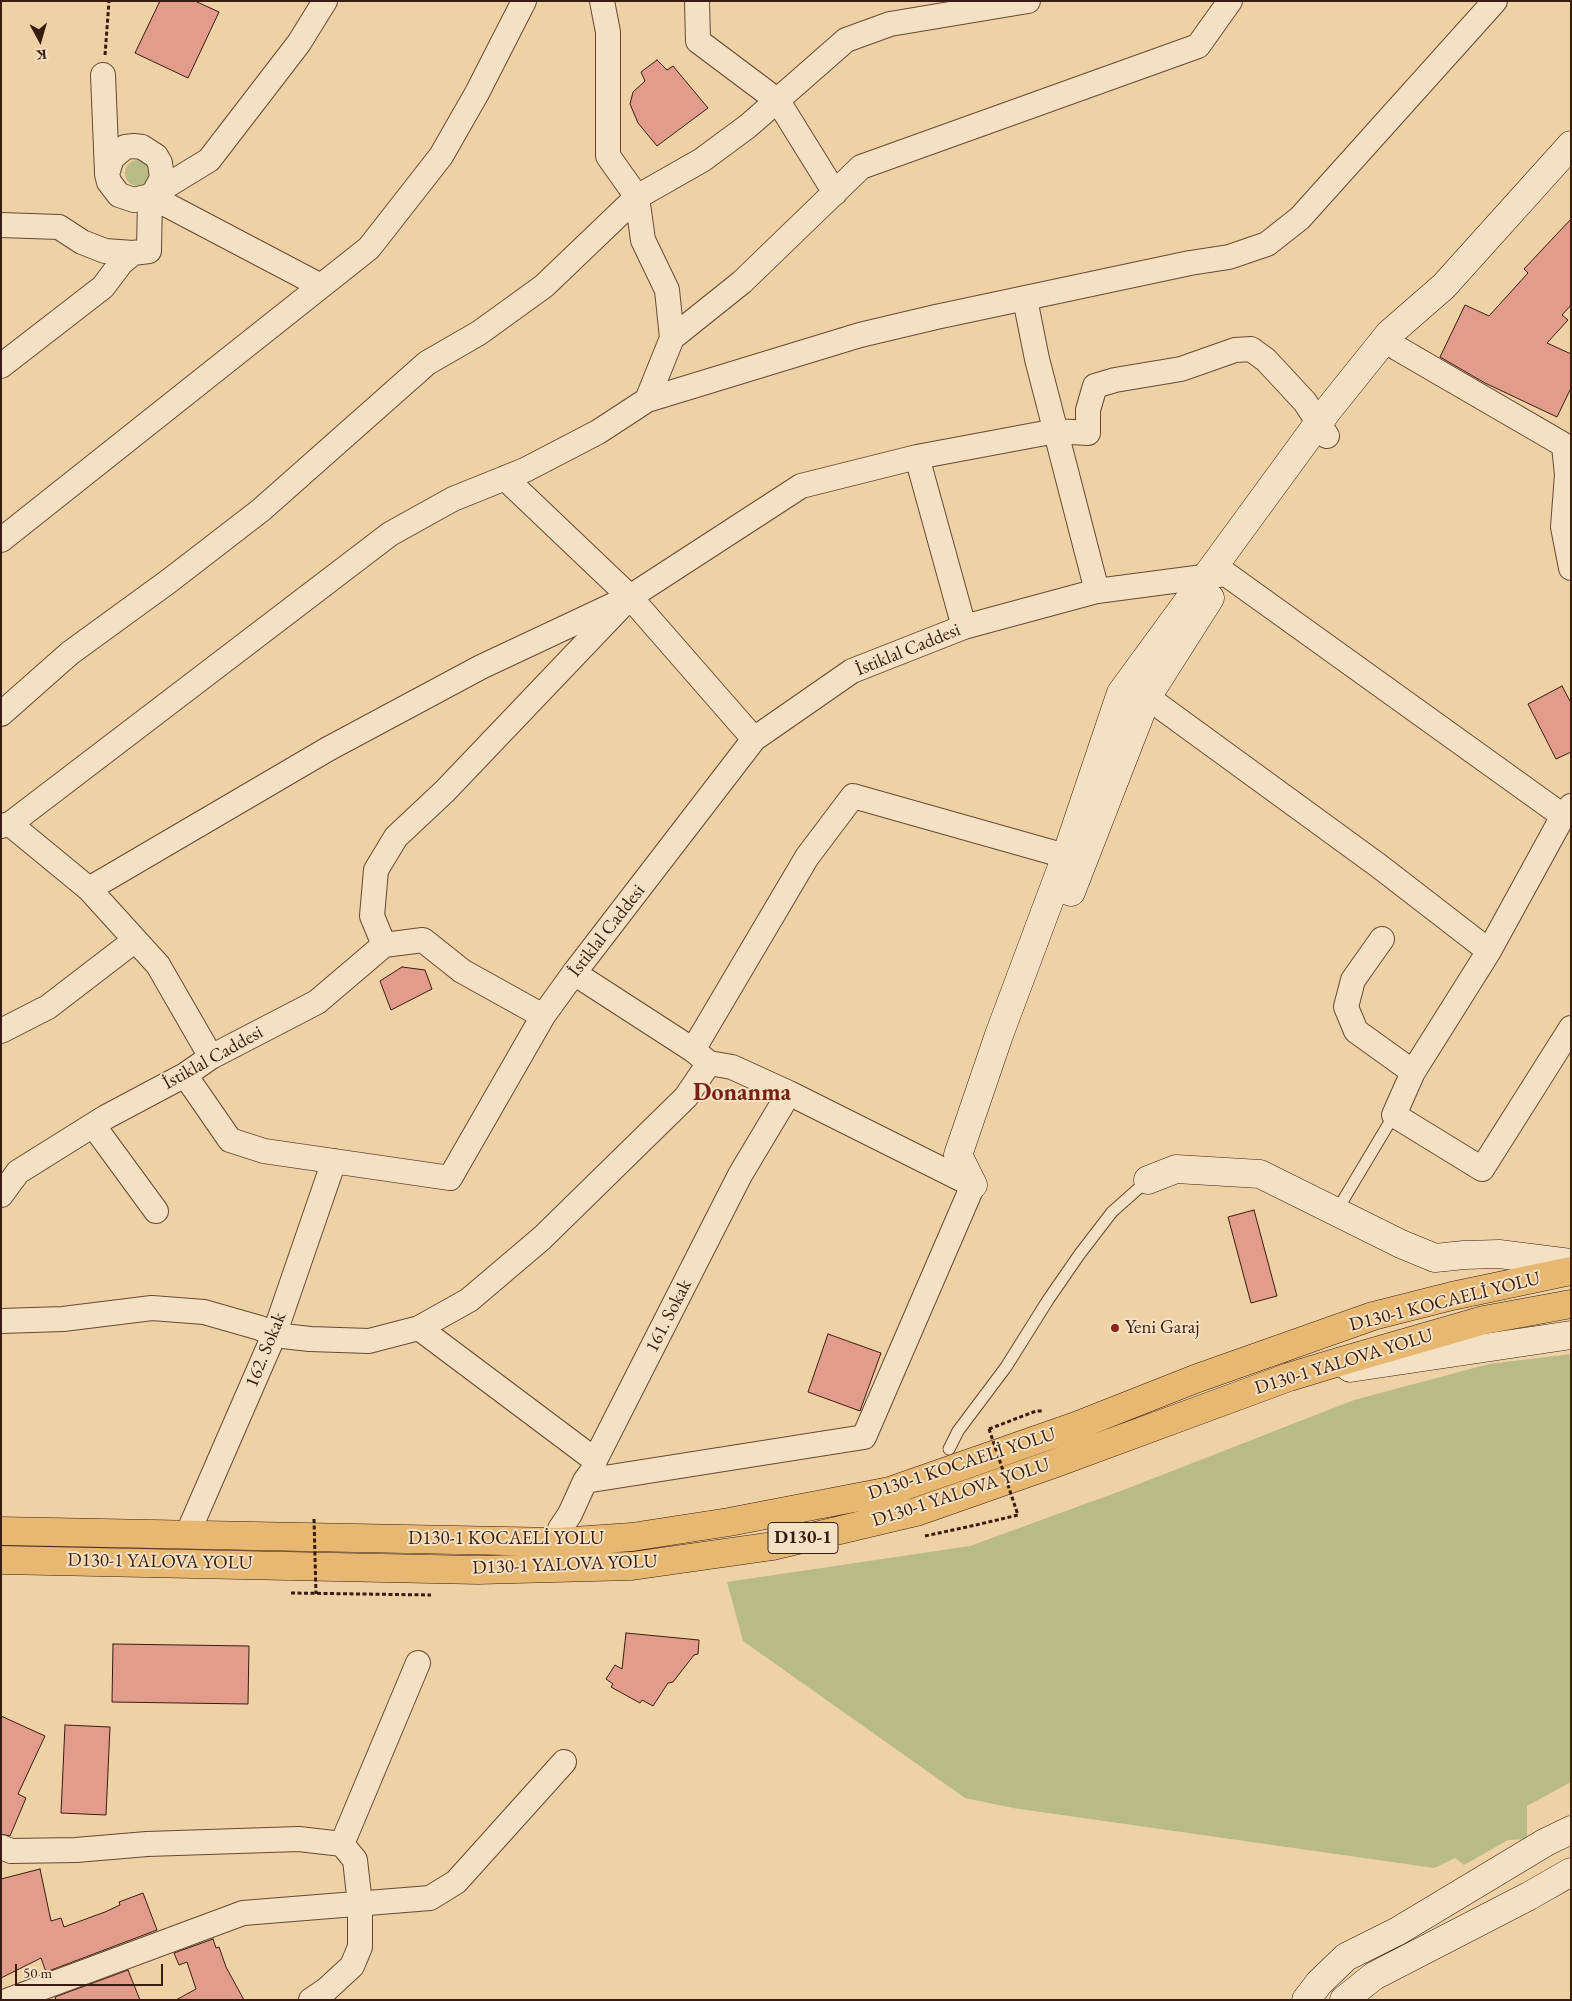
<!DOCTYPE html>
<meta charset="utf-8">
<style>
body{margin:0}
#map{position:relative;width:1572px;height:2001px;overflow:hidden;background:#eed1a5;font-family:"EB Garamond",serif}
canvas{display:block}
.frame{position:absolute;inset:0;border:2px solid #391c10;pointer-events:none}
.north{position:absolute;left:15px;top:15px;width:50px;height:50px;-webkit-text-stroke:4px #f4e1c4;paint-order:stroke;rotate:174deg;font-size:14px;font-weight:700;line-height:20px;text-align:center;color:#391c10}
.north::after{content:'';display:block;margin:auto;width:18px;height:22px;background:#391c10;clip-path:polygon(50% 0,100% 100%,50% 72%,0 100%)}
.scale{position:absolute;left:15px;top:1964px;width:148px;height:22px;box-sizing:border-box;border:2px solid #391c10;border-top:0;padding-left:6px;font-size:15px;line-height:18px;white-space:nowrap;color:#391c10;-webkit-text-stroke:4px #f4e1c4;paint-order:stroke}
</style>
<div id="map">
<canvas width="1572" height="2001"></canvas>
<div class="frame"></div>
<div class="north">K</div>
<div class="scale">50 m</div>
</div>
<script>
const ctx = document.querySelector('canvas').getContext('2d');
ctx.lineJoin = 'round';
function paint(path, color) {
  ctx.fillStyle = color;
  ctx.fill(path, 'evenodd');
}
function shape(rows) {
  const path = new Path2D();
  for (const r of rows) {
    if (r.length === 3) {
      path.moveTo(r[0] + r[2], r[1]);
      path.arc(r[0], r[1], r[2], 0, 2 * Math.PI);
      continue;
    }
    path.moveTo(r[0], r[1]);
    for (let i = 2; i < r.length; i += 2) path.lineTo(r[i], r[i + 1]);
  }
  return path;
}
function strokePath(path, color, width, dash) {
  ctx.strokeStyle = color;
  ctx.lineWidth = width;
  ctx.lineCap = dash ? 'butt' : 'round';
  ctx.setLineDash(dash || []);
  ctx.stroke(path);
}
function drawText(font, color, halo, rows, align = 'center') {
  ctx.font = font + ' "EB Garamond",serif';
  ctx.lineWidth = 4;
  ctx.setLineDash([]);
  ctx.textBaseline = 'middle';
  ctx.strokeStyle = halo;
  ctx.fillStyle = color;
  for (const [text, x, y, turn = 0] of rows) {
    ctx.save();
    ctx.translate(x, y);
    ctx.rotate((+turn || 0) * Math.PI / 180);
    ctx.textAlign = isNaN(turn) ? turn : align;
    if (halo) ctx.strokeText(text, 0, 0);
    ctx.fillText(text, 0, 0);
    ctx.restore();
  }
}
const green = shape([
 [138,173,13],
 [1571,1354,1571,1782,1527,1806,1527,1839,1508,1840,1464,1865,1455,1858,1434,1868,1013,1808,965,1798,743,1641,727,1582,970,1546,1126,1489,1354,1400,1489,1364]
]);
const building = shape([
 [160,1,195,1,219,12,188,78,135,53,160,1],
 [657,60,667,70,673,66,708,108,657,146,638,123,630,104,633,92,645,81,641,72,657,60],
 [1571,219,1571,305,1562,315,1568,320,1547,343,1571,354,1571,388,1557,417,1485,383,1440,357,1465,305,1489,316,1528,273,1524,269,1571,219],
 [1562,686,1571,703,1571,752,1556,759,1528,704,1562,686],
 [402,967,425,970,432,989,391,1010,380,981,402,967],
 [1254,1210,1277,1296,1251,1303,1228,1217,1254,1210],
 [828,1334,881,1353,860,1411,808,1392,828,1334],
 [626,1633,699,1640,698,1654,694,1655,673,1682,668,1683,653,1706,642,1700,640,1703,611,1687,613,1684,606,1679,615,1665,622,1669,626,1633],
 [113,1644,249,1646,248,1704,112,1702,113,1644],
 [1,1716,45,1736,18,1794,26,1798,10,1836,1,1834,1,1716],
 [65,1725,110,1727,106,1815,61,1813,65,1725],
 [40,1869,51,1921,61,1918,64,1927,105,1912,120,1905,119,1902,143,1893,157,1930,46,1972,41,1958,1,1978,1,1879,40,1869],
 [213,1939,216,1948,219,1947,226,1967,244,2000,176,2000,196,1989,187,1962,179,1965,174,1953,213,1939],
 [128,1970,140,2000,56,2000,55,1997,128,1970]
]);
const path = shape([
 [105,55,109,1],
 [989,1429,1036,1411,1043,1411],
 [925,1536,976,1525,1018,1515],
 [291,1593,431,1595]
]);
const lane = shape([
 [1336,1212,1394,1115],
 [949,1449,958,1431,1006,1367,1048,1300,1079,1255,1112,1212,1148,1180]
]);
const street = shape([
 [602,1,608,32,608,156,637,197,643,240,667,290,672,338,647,400],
 [697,1,698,41,778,101,835,193],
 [103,75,107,172],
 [150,196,155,191,162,178,160,163,156,156,142,147,134,146,125,147,112,158,107,174,109,182,119,195,134,200,150,196,209,160,299,43,325,1],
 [1,225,59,227,82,242,105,251,133,253,121,263,103,287,1,366],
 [133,253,149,251,150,196,321,286],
 [1025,299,1037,359,1097,591],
 [672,338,742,282,861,167,1198,46,1230,1],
 [1386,339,1397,348,1571,449],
 [1564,446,1567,475,1563,527,1571,568],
 [917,457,964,627],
 [505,478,630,597],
 [1,540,369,248,441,156,477,93,524,1],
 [1130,695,1147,697,1379,866,1489,951],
 [1,714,70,653,169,581,261,510,427,363,479,333,544,286,637,197,702,160,748,126,846,40,890,24,1028,1],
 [1571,806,1563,816,1489,951,1413,1072,1394,1115,1482,1169,1571,1028],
 [10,824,89,889,158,965,211,1057],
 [1,826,10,824,390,534,453,499,525,470,598,432,647,400,860,335,936,317,1190,263,1229,257,1267,244,1300,218,1495,1],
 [89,889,328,749,481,667,630,597,801,486,917,457,1056,431,1088,433,1088,410,1095,386,1115,380,1181,369,1235,350,1251,349,1266,360,1305,402,1327,436],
 [1382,939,1353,980,1346,1007,1356,1031,1413,1072],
 [384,945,372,916,376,870,396,837,445,791,630,597,754,739],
 [574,973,693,1050],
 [1,1031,48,1007,134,941],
 [709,1063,693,1050,807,857,853,796,1083,861],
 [185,1075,230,1140,264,1151,450,1178,543,1016],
 [93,1125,156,1211],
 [1,1195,18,1172,106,1117,185,1075,211,1057,317,1002,384,945,423,940,462,971,543,1016,574,973,754,739,852,671,964,627,1097,591,1226,574,1563,816],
 [1,1321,63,1319,152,1308,204,1312,260,1328,274,1335,310,1339,369,1341,419,1328,469,1300,542,1238,686,1097,709,1063,732,1067,789,1093,973,1185,864,1437,585,1481],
 [419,1328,595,1460],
 [187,1535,274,1335,334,1161],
 [558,1542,560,1529,570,1514,585,1481,593,1470,595,1460,740,1175,789,1093],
 [342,1844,418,1663],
 [1,1847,11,1851,76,1850,147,1844,299,1839,342,1844,355,1860,360,1904,360,1947,352,1966,326,1990,311,2000],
 [9,2000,243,1913,430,1898,456,1882,564,1762]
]);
const secondary = shape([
 [1071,892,1147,697,1210,598],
 [1148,1180,1176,1169,1260,1174,1401,1244,1435,1258,1464,1255,1499,1254,1571,1263],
 [973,1185,958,1155,999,1035,1066,856,1121,693,1328,410,1389,334,1444,286,1571,145],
 [1350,1368,1571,1335],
 [1306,2000,1319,1983,1346,1957,1398,1931,1546,1842,1571,1830],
 [1344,2000,1374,1976,1529,1896,1571,1872]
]);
const highway = shape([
 [1,1531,558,1542,632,1537,729,1522,890,1491,1076,1426,1195,1379,1373,1316,1452,1296,1571,1271],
 [1,1560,478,1570,632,1566,773,1546,916,1512,1053,1464,1289,1377,1342,1361,1484,1320,1571,1304]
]);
const pathBridge = shape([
 [989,1429,1018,1515],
 [314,1519,316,1594]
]);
const markers = [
 [1115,1328,5,"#8f2418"]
];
const shields = [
 [803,1538,70]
];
const shieldNames = [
 ["D130-1",803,1538]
];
const streetNames = [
 ["İstiklal Caddesi",908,650,-22],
 ["İstiklal Caddesi",607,931,-52],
 ["İstiklal Caddesi",213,1058,-29],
 ["D130-1 KOCAELİ YOLU",1445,1302,-14],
 ["161. Sokak",669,1316,-63],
 ["162. Sokak",266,1350,-68],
 ["D130-1 YALOVA YOLU",1344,1362,-17],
 ["D130-1 KOCAELİ YOLU",962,1464,-18],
 ["D130-1 YALOVA YOLU",961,1493,-18],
 ["D130-1 KOCAELİ YOLU",506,1539],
 ["D130-1 YALOVA YOLU",160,1562,1],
 ["D130-1 YALOVA YOLU",565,1565,-2]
];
const poiNames = [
 ["Yeni Garaj",1125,1328]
];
const districtNames = [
 ["Donanma",742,1093]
];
paint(green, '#b9bb86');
paint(building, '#e29c8b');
strokePath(building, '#391c10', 1);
strokePath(lane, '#664935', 13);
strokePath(street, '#664935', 26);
strokePath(secondary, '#391c10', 29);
strokePath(highway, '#391c10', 29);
strokePath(path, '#391c10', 3, [4, 2.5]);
strokePath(lane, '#f4e1c4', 11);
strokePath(street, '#f4e1c4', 24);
strokePath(secondary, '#f4e1c4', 28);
strokePath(highway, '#e7b872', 28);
strokePath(pathBridge, '#391c10', 3, [4, 2.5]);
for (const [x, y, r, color] of markers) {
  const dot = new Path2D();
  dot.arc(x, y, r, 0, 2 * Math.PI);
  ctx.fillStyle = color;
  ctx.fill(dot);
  strokePath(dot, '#f4e1c4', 2);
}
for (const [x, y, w] of shields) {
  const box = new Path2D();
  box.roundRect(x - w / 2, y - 15.5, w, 31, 4);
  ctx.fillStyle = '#f4e1c4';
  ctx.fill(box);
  strokePath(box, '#391c10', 1);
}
drawText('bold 18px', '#391c10', null, shieldNames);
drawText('19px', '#391c10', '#f4e1c4', streetNames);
drawText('19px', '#391c10', '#f4e1c4', poiNames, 'left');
drawText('bold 24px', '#7a1f14', '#f4e1c4', districtNames);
</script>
